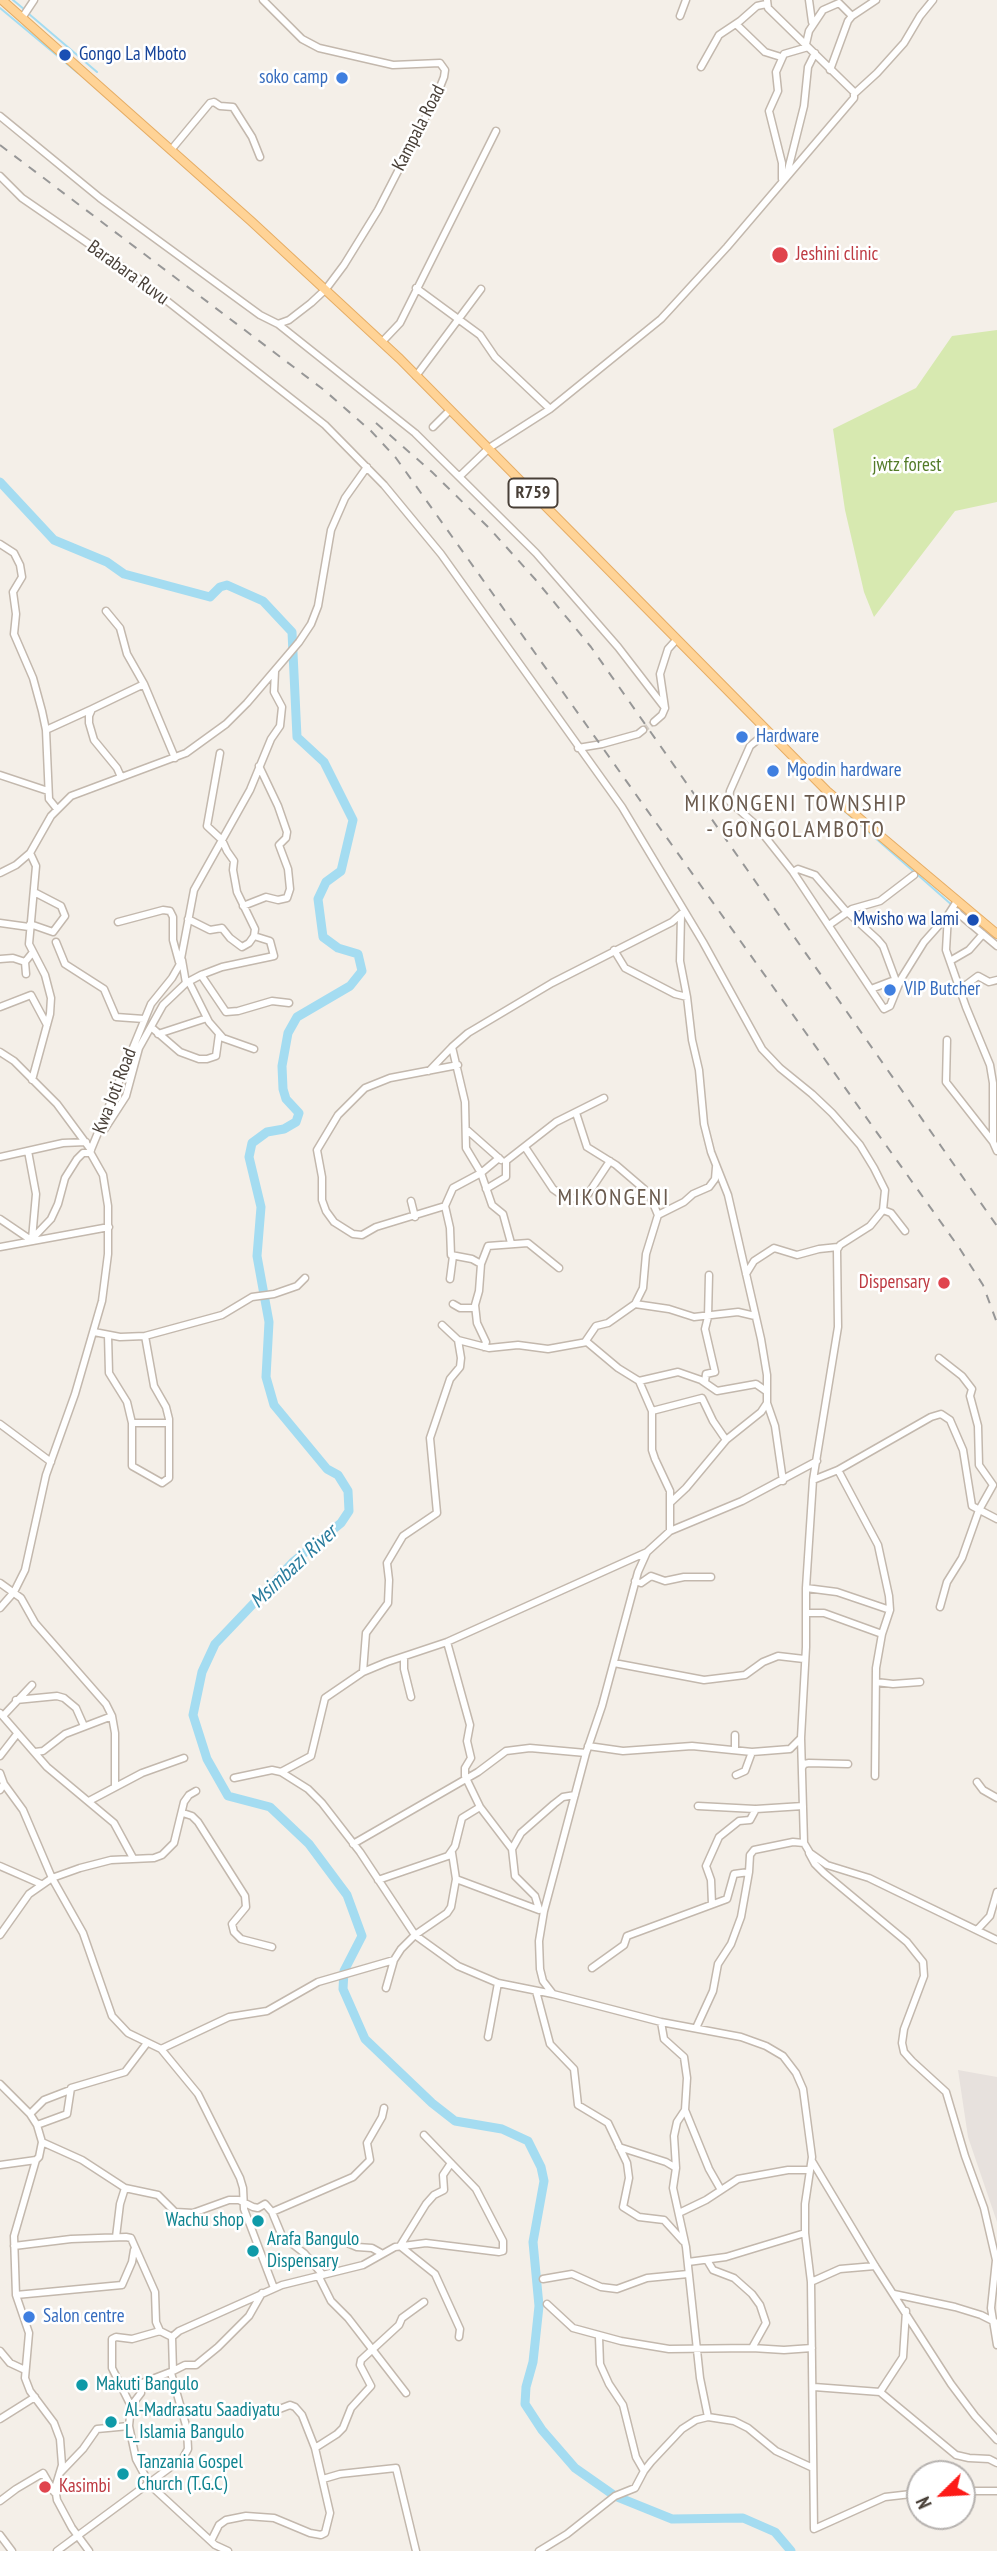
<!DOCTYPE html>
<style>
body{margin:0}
#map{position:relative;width:997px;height:2551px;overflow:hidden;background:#f4efe8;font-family:"PT Sans Narrow",sans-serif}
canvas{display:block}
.north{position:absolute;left:906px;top:2460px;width:70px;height:70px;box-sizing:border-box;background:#fff;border:2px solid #b6b2af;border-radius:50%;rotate:246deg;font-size:19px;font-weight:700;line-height:28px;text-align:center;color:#483f37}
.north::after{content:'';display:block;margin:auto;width:24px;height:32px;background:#fd1a17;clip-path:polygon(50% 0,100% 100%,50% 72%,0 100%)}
</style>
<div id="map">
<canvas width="997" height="2551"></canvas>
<div class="north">N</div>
</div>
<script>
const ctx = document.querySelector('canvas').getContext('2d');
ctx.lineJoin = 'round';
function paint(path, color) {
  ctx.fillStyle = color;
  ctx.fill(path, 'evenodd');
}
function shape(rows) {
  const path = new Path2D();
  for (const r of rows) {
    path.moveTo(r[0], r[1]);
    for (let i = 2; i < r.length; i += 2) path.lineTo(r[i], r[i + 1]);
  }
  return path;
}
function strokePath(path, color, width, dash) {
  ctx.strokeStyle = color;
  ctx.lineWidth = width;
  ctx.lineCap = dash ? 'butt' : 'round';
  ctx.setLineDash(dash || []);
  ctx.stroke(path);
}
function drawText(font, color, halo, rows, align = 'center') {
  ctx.font = font + ' "PT Sans Narrow",sans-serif';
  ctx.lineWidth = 5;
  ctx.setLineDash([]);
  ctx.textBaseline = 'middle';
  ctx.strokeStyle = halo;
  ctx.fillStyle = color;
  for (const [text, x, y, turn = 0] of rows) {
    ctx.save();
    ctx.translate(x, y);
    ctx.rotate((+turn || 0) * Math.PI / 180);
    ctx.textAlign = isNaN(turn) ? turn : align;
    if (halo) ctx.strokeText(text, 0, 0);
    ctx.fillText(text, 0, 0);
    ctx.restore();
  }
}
const industrial = shape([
 [958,2070,997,2077,997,2222,968,2137]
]);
const green = shape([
 [997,330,997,502,955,511,874,617,864,592,845,510,833,429,916,388,952,336]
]);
const stream = shape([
 [13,0,25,10],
 [0,8,78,73],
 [29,14,97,72],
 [841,808,913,871],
 [918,875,953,906]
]);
const river = shape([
 [0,482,54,540,107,562,124,574,210,597,220,587,227,585,263,601,292,632,297,737,324,762,353,820,341,871,326,882,318,899,323,937,338,948,358,954,362,971,350,986,297,1017,288,1033,282,1066,283,1089,286,1099,299,1113,296,1122,284,1129,267,1132,252,1143,249,1157,261,1207,257,1256,269,1322,266,1377,274,1405,327,1469,338,1475,348,1491,349,1511,341,1523,293,1562,215,1644,202,1672,193,1715,207,1759,228,1796,270,1807,309,1844,347,1895,362,1936,344,1971,343,1989,365,2039,432,2103,455,2121,502,2129,528,2141,541,2167,544,2181,533,2242,539,2306,533,2362,526,2387,525,2404,542,2430,575,2468,615,2496,672,2519,743,2518,775,2532,791,2551]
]);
const minorTunnel = shape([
 [643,730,654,722]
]);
const minor = shape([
 [263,0,302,39,319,48,393,65,440,63,445,70,444,77,436,97,378,210,344,265,326,289,311,303,289,320,278,324],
 [809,0,812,22],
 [680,16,686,0],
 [22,18,34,0],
 [736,24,765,52,781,57],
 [806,44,809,31,823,10,839,3,852,16],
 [701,67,719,35,740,21,757,6,766,4],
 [830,70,848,21,852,16,876,0],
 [854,94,877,73,904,43,920,16,933,0],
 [0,116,100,198,260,315,278,324,415,433,536,553,618,647,665,708],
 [171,150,210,103,214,102,220,106,233,107,252,137,260,157],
 [787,174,804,106,808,67,815,53],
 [0,176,22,198,134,275,325,425,384,485,441,554,622,807,703,942,762,1049,780,1068,812,1094,832,1113,860,1145,874,1168,885,1190,883,1210,870,1226,840,1245,837,1250,838,1327,813,1480,806,1588,806,1647,801,1738,804,1843,810,1853,827,1865,869,1878,997,1940],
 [782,179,782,163,769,111,778,91,776,72,784,54,808,47],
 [416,288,480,335,495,357,550,409],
 [382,342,400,323,496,131],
 [416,376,481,289],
 [433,427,450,410],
 [460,476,489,448,550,409,661,319,727,247,854,98,854,92,768,8,767,0],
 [0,544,14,553,20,565,22,577,13,592,16,614,14,634,33,678,42,711,46,730,49,799,57,809],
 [106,611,120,628,127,654,144,684,175,758],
 [654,722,662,715,665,708,660,674,668,649,677,639],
 [46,730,92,709],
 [761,737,750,746,730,791,729,801,755,824,793,872,884,1009,890,1006,901,979,924,942,948,915],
 [578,748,602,744,638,734,643,730],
 [0,775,48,791],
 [121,777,117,768,94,740,89,723,89,716,92,709,144,684],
 [30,853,36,866,29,944,45,975,51,998,50,1014,32,1080],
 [793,872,798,869,815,875,844,909,877,939,883,946,896,981],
 [0,873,16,865,30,853,51,816,71,796,186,753,226,724,247,703,299,642,311,624,318,606,331,530,345,498,367,467],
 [957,901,948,915,946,950,966,1007,990,1065,993,1083,993,1142],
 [243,906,266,897,278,900,287,898,290,889,288,869,279,845,286,838,287,832,278,806,259,766],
 [953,909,997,946],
 [681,915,680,961,687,997,692,1040,699,1070,704,1124,711,1152,728,1195,761,1339,767,1375,767,1403,775,1426,783,1481],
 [188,919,210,930,222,928,230,938,242,947,249,943,254,936,255,929,237,892,233,870,234,861,227,851,222,840,207,826,220,753],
 [118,922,163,910,170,911,173,917,173,940,179,962],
 [0,923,29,927],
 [30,924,53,932,65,916,61,906,34,892],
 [829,925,852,909,880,901,914,875],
 [56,942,65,964,104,989,116,1017,144,1019],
 [614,950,625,968,675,994,687,997],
 [0,959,13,958,25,962],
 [182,960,186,983],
 [950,961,969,950,983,934],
 [26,974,25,962,33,952],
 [201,975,226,1012,238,1011,272,1001,289,1003],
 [189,982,209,1022,223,1038,254,1049],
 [958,985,966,985,978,976,989,982,997,980],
 [871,989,892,981,898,982],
 [0,1007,31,995,47,1025],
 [151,1027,180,1052,199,1059,207,1059,216,1056,219,1034],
 [158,1034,207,1018],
 [947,1040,946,1082,993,1142,997,1151],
 [0,1052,14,1061,57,1104,91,1150],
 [429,1071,452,1047],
 [576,1113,587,1147,616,1165,644,1189,650,1196,658,1215,646,1254,643,1288,635,1304,608,1323,596,1326,585,1342],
 [466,1129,501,1160],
 [104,1130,126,1096,139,1048,163,1005,186,983,201,975,222,967,274,956,270,941,254,936],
 [525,1147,553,1189,563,1196,572,1198,581,1199,586,1197,610,1161],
 [28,1151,36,1194,32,1239],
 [0,1157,63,1143,86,1142],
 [486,1189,506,1177,506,1161,556,1122,604,1098],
 [411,1201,415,1217],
 [445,1206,376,1227,362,1235,353,1234,334,1222,326,1211,322,1200,322,1177,317,1150,338,1115,365,1088,390,1078,458,1065],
 [883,1210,891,1213,905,1231],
 [658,1215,684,1202,693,1194,709,1187,715,1179,716,1167],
 [0,1219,31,1240],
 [30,1241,51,1219,58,1204,65,1178,77,1159,83,1153,90,1153],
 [511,1243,503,1214,492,1205,481,1173,466,1148,465,1102,452,1047,468,1033,552,983,672,922,681,914],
 [0,1247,109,1227],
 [481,1264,472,1259,451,1255,450,1228,445,1206,453,1188,481,1173,499,1158],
 [746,1274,754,1261,774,1248,797,1255,819,1249,838,1247],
 [450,1279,453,1256],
 [453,1304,460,1308,475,1308],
 [635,1304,669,1309,694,1317,738,1312,755,1316],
 [442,1325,458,1340,489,1348,518,1345,548,1349,587,1342,618,1368,639,1381,652,1411,652,1450,655,1459,670,1491,670,1531],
 [94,1332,120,1337,145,1336,222,1315,252,1297,274,1294,297,1286,305,1278],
 [108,1335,109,1373,127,1402,132,1423,132,1466,162,1483,169,1478,169,1419,166,1407,154,1386,145,1336],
 [484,1347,486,1342,477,1323,475,1305,479,1291,481,1264,488,1246,528,1243,559,1268],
 [939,1358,962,1376,972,1389,970,1396,978,1426,979,1465,993,1485,979,1510,962,1558,947,1582,940,1607],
 [639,1381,678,1372,701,1380,717,1391,756,1384,766,1391],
 [705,1382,706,1374,715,1372,705,1329,708,1317,709,1275],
 [652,1411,702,1398,713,1421,726,1440],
 [132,1423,169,1423],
 [0,1424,51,1462],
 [838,1470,878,1545,889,1596,890,1610,882,1634,876,1668,875,1776],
 [813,1480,838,1470,931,1417,941,1414,950,1420,963,1450,972,1506,997,1519],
 [671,1502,686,1488,726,1440,761,1412,767,1403],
 [635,1581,641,1583,651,1576,665,1581,684,1577,711,1577],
 [0,1583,21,1598,35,1623,106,1704,112,1716,115,1733,115,1787],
 [806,1588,837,1592,890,1610],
 [0,1608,14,1592,25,1570,46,1475,75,1394,102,1301,108,1254,108,1206,103,1175,90,1152,151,1004,172,978,180,964,194,890,250,790,271,739,280,726,282,707,274,692,275,671],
 [806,1613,824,1613,882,1634],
 [447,1642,470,1725,467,1741,471,1758,465,1768,465,1776,480,1807,512,1849],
 [404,1657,404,1669,411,1697],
 [614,1663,704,1680,745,1675,763,1662,778,1656,804,1659],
 [363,1672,366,1633,388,1603,389,1580,387,1563,403,1536,437,1513,430,1438,450,1379,460,1367,461,1358,458,1340],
 [876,1682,893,1684,920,1682],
 [16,1700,57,1696,64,1698,76,1708,84,1726],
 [0,1713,47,1767,114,1823,133,1858],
 [3,1716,32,1685],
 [735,1735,735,1750],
 [588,1746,623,1751,692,1746,752,1752],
 [35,1752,43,1751,65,1734,112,1716],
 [0,1756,17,1734],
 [802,1768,804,1764,809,1763,848,1764],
 [281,1772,311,1756,325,1698,363,1672,387,1662,447,1642,647,1552],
 [0,1773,4,1784,0,1790],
 [736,1775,745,1771,752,1752,790,1749,801,1738],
 [234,1778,272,1770,281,1772,308,1789,322,1803,360,1852,415,1935,458,1966,498,1983,553,1994,661,2022,741,2037,766,2046,783,2056,796,2073,803,2089,812,2157,805,2204,805,2233,811,2282,814,2529,885,2497,920,2493],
 [977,1782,983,1790,997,1798],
 [4,1784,23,1810,52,1878,83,1933,112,2016,128,2033,161,2049,198,2094,240,2178,243,2188,244,2209,274,2288],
 [89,1801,142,1773,184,1758],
 [698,1806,755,1809],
 [183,1813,192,1816,198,1822,245,1896,246,1907,232,1924,234,1932,241,1939,272,1947],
 [353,1844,478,1772,506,1751,530,1748,586,1753],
 [809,1853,815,1864,824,1873,907,1942,923,1962,924,1976,904,2029,902,2043,904,2052,912,2061,946,2092,965,2156,984,2208,996,2260,991,2308,997,2345],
 [0,1866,41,1884],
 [456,1879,539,1910],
 [378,1880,448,1856,455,1846,462,1818,480,1807],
 [712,1904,711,1880,706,1866,719,1837,739,1821,750,1820,756,1809,803,1806],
 [539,1909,535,1896,515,1876,512,1849,521,1833,554,1804,563,1797,575,1795],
 [977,1930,990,1916,997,1892],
 [0,1935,29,1894,52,1878,80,1868,111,1860,154,1858,162,1855,174,1843,184,1802,189,1795,196,1791],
 [592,1968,624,1945,627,1936,727,1899,734,1874,749,1872,750,1855,754,1850,793,1842,804,1843],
 [386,1988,394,1960,401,1949,415,1935,447,1913,451,1907,456,1879,452,1853],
 [536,1991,550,2044,574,2069,578,2105,608,2123,627,2163,629,2178,623,2207,639,2217,664,2220,683,2241],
 [553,1994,543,1981,540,1969,539,1941,544,1911,586,1753,602,1706,638,1572,647,1552,670,1531,742,1501,817,1461],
 [661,2022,664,2039,684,2057,687,2078,685,2110,677,2122,674,2136,676,2168,673,2188,686,2247,700,2378,708,2417],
 [696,2028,713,1991,718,1964,731,1944,741,1917,749,1872],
 [488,2037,498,1983],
 [161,2049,229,2017,267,2011,318,1982,394,1960],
 [0,2084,30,2114,37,2125,42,2142,39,2157,36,2160,0,2165],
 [685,2110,709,2169,721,2190],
 [30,2114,44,2100,70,2090],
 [37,2125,67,2114,71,2088,125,2072,147,2043],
 [42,2142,82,2160,125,2188,158,2195,175,2212,193,2213,229,2200,239,2200,253,2207,258,2208,265,2204,272,2212,282,2236,304,2253,323,2275],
 [619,2147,666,2162,676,2168],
 [36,2160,14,2236,16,2295,29,2333,25,2378,30,2391,54,2423,60,2439,62,2465,55,2488,57,2500,72,2528,89,2551],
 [812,2161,875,2266,951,2384,975,2416,997,2440],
 [272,2212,353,2177,370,2160,367,2143,382,2117,384,2108],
 [679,2213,706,2200,738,2179,788,2170,810,2170],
 [116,2237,120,2204,125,2188],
 [311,2241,345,2242,357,2247,372,2248,381,2253],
 [14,2246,71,2239,126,2237,131,2238,155,2292,156,2322,160,2331,172,2337],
 [400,2246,435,2274,460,2329,459,2337],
 [400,2246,426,2204,434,2195,444,2190,443,2175,451,2163],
 [707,2260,713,2270,734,2278,752,2294,760,2305,766,2323,752,2348],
 [688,2262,726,2257,805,2233],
 [319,2277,331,2301,348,2318,406,2393],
 [543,2279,572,2274,601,2287,617,2289,647,2278,688,2274],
 [811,2282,840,2269,875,2266],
 [894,2294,955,2307,981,2315,997,2323],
 [16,2295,122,2285,132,2262,134,2250],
 [547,2304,573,2328,621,2341,669,2349,752,2348,784,2350,812,2348],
 [599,2337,600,2364,609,2384,623,2405,636,2457,644,2471],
 [0,2351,10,2363,25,2370],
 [173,2371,185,2365,196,2365,218,2347,249,2316,262,2293],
 [123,2387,142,2383],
 [814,2387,880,2392,956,2455,969,2458,989,2459,997,2463],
 [880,2392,903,2357,906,2311],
 [131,2406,112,2368,112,2339,116,2337,132,2339,160,2331],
 [0,2419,35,2397],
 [129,2426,136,2459,150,2485,215,2545,228,2551],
 [315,2448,337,2434,343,2428,351,2408,371,2386,360,2365,361,2360,399,2325,402,2318,424,2302],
 [60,2473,83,2449,97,2429,129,2426,131,2406,141,2393,142,2383,173,2371,172,2337,179,2331,282,2285,363,2265,395,2247,426,2243,499,2252,503,2251,503,2241,476,2189,424,2135],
 [323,2479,340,2474,396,2468,416,2551],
 [962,2491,997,2491],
 [0,2501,16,2489,43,2473,54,2492],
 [0,2535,12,2551],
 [211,2541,219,2525,226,2520,246,2516,274,2518,310,2533,321,2535,325,2533,330,2513,315,2448,302,2415,295,2407,290,2405,269,2413],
 [57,2551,183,2458,188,2449,187,2429,171,2373],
 [539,2551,567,2534,615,2496,635,2488,644,2471,651,2462,682,2429,696,2420,708,2417,734,2421,748,2428,776,2451,813,2468]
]);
const major = shape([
 [2,0,251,221,400,359,827,791,997,934]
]);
const rail = shape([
 [0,145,324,390,371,431,396,458,960,1249,983,1285,997,1323],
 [376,423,432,472,490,529,535,579,591,647,997,1226]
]);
const markers = [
 [65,55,7,"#1a4fb4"],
 [342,78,7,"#3f7fe0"],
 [780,255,9,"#e0444e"],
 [742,737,7,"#3f7fe0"],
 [773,771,7,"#3f7fe0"],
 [973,920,7,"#1a4fb4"],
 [890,990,7,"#3f7fe0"],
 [944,1283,7,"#e0444e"],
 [258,2221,7,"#0f9aa8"],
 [253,2251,7,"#0f9aa8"],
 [29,2317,7,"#3f7fe0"],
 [82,2385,7,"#0f9aa8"],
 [111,2422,7,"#0f9aa8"],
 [123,2474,7,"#0f9aa8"],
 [45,2487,7,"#e0444e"]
];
const shields = [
 [533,493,49]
];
const shieldNames = [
 ["R759",533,493]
];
const transitNames = [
 ["Gongo La Mboto",79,55],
 ["Mwisho wa lami",959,920,"right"]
];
const shopNames = [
 ["soko camp",328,78,"right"],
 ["Hardware",756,737],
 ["Mgodin hardware",787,771],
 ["VIP Butcher",904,990],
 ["Salon centre",43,2317]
];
const streetNames = [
 ["Kampala Road",419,128,-63],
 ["Barabara Ruvu",128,273,36],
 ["Kwa Joti Road",115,1091,-69]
];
const healthNames = [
 ["Jeshini clinic",796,255],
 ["Dispensary",930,1283,"right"],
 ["Kasimbi",59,2487]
];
const parkNames = [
 ["jwtz forest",907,466]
];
const cultureNames = [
 ["Wachu shop",244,2221,"right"],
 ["Arafa Bangulo",267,2240],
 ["Dispensary",267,2262],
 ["Makuti Bangulo",96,2385],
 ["Al-Madrasatu Saadiyatu",125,2411],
 ["L_Islamia Bangulo",125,2433],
 ["Tanzania Gospel",137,2463],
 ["Church (T.G.C)",137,2485]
];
const waterNames = [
 ["Msimbazi River",294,1567,-43]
];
const quarterNames = [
 ["MIKONGENI TOWNSHIP",796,804],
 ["- GONGOLAMBOTO",796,830],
 ["MIKONGENI",614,1198]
];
paint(industrial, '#e7e1dd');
paint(green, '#d7e9b0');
strokePath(stream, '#a4dcf1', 2);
strokePath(river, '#a4dcf1', 9);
strokePath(minorTunnel, '#d2ccc5', 6, [6, 3]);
strokePath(minor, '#c3b8ad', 9);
strokePath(major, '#e6ad65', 10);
strokePath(minor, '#fff', 6);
strokePath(major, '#ffd396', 8);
strokePath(rail, '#979797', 2, [9, 9]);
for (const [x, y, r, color] of markers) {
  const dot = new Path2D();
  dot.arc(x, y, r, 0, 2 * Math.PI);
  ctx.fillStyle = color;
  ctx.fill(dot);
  strokePath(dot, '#fff', 2.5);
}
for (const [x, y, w] of shields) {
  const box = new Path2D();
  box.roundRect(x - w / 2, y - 14.5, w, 29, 5);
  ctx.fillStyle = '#fff';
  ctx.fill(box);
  strokePath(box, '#483f37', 2);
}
drawText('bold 18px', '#483f37', null, shieldNames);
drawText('19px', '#164399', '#fff', transitNames, 'left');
drawText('19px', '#366cbe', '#fff', shopNames, 'left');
drawText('19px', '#483f37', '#fff', streetNames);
drawText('19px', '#be3a42', '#fff', healthNames, 'left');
drawText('19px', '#537b28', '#fff', parkNames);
drawText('19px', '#0d838f', '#fff', cultureNames, 'left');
drawText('italic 21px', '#297c9d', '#fff', waterNames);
ctx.letterSpacing = '2px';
drawText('23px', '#6b5b4e', '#fff', quarterNames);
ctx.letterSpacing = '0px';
</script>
